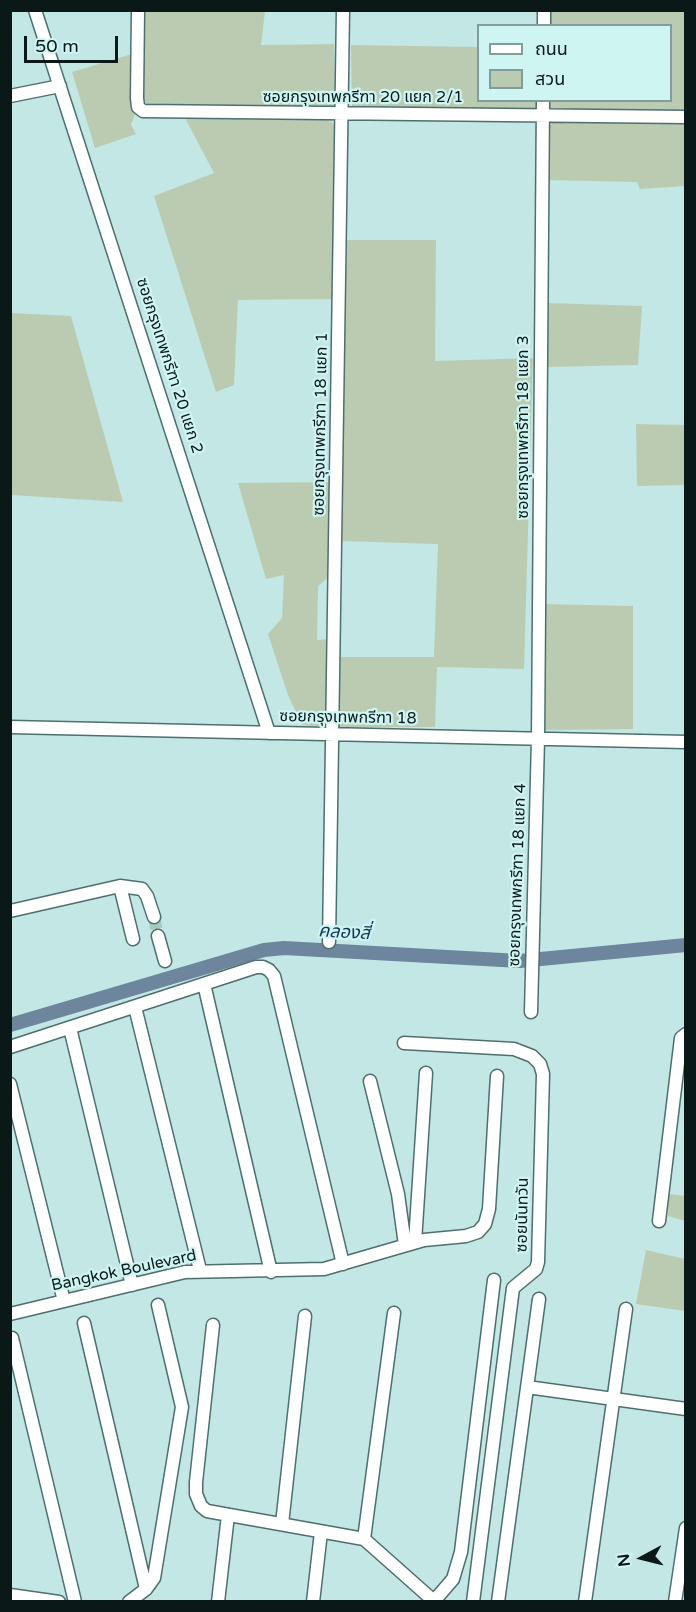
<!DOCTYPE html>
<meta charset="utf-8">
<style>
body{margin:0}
#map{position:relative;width:696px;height:1612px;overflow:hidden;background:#c2e7e5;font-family:"Varela Round","Noto Sans Thai",sans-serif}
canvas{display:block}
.frame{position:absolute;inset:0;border:12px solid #0a1818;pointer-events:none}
.legend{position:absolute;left:477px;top:24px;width:195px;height:78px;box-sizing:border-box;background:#cff5f3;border:2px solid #809d9b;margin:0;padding:8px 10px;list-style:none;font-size:18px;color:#0a1818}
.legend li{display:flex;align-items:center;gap:12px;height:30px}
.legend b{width:30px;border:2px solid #809d9b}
.north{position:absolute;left:612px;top:1528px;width:60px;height:60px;-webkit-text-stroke:4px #cff5f3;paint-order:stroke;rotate:263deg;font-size:16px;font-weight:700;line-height:24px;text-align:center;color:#0a1818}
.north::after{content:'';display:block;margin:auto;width:21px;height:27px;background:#0a1818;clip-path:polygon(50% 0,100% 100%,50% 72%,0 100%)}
.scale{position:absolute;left:24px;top:36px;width:94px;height:27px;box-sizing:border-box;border:3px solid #0a1818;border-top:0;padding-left:8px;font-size:18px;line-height:21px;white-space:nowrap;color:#0a1818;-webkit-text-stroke:4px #cff5f3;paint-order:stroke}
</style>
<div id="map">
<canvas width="696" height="1612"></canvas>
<div class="frame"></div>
<ul class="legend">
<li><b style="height:8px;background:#fff"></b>ถนน</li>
<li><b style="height:16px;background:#bacbb2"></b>สวน</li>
</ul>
<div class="north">N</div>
<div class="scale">50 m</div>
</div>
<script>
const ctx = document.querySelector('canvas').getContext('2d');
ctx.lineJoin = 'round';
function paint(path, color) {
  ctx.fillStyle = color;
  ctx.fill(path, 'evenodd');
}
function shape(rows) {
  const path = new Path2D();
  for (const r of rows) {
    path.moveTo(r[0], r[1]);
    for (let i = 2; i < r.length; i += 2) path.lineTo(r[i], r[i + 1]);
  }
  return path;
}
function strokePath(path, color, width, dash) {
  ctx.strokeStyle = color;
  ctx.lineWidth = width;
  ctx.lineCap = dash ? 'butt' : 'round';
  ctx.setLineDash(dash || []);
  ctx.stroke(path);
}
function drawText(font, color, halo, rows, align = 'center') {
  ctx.font = font + ' "Varela Round","Noto Sans Thai",sans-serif';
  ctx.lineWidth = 4.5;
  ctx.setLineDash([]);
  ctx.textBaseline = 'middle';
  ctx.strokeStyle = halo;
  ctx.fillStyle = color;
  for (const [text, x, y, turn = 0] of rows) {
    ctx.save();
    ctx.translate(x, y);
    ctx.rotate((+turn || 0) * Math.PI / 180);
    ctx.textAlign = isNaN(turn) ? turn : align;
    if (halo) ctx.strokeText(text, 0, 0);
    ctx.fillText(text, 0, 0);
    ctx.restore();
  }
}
const green = shape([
 [143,11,265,11,261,45,334,44,335,108,148,106,141,98],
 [547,11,685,11,685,112,547,110,547,101,670,100,670,26,547,25],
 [351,45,478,47,478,100,536,101,536,109,352,106],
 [132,54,135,114,131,125,136,134,95,148,72,72],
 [185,118,326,119,336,125,333,299,238,300,234,385,216,392,154,196,214,173],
 [555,120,685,122,685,186,640,189,637,182,548,180,547,129],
 [346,240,436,240,435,361,533,358,524,669,437,667,435,727,338,727,341,657,434,657,438,544,341,541],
 [546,303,642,306,638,365,546,367],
 [11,313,71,316,123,502,11,495],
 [636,424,685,425,685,485,637,486],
 [333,482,331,575,318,586,317,640,330,639,329,727,302,725,288,695,268,634,282,618,284,575,266,579,238,483],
 [543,604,633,606,633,729,544,730],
 [669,1194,685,1196,685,1221,668,1216],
 [646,1250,685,1259,685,1311,636,1304]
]);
const canal = shape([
 [10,1025,264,950,284,948,520,961,686,945]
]);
const minorTunnel = shape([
 [154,917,158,936]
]);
const minor = shape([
 [35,10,269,733],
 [138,10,137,98,138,107,143,111,686,117],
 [544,26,544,10],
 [10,96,60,86],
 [10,727,686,742],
 [120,886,142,889,147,896,154,917],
 [10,911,120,886,133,939],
 [158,936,165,961],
 [329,942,343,10],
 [204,984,271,1272],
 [135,1007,200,1270],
 [531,1012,538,739,543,100],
 [70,1028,132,1285],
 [404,1043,514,1049,532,1056,540,1064,543,1074,538,1262,536,1269,513,1288,473,1602],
 [10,1047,256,967,263,967,269,970,274,976,343,1264],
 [370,1081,398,1194,405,1245],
 [10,1084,64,1301],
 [659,1221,681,1038,686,1034],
 [415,1242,426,1073],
 [10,1314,185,1272,324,1269,424,1240,466,1236,478,1232,485,1224,489,1209,497,1076],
 [84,1323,146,1589],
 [213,1325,196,1482,196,1494,201,1506,207,1511,364,1539,435,1602],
 [12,1338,75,1602],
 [527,1387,686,1409],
 [282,1524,305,1316],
 [364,1539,394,1313],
 [10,1595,59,1602],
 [434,1601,453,1579,461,1552,494,1280],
 [129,1602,146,1589,154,1578,182,1407,158,1305],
 [218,1602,228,1515],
 [313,1602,321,1532],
 [498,1602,539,1299],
 [585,1602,626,1309],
 [675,1602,686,1528]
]);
const streetNames = [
 ["ซอยกรุงเทพกรีฑา 20 แยก 2/1",363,98],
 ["ซอยกรุงเทพกรีฑา 20 แยก 2",169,366,72],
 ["ซอยกรุงเทพกรีฑา 18 แยก 1",321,424,-89],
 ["ซอยกรุงเทพกรีฑา 18 แยก 3",524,427,-90],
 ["ซอยกรุงเทพกรีฑา 18",348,718,1],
 ["ซอยกรุงเทพกรีฑา 18 แยก 4",518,875,-88],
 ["ซอยนันทวัน",523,1215,-89],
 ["Bangkok Boulevard",124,1271,-12]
];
const waterNames = [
 ["คลองสี่",344,933,3]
];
paint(green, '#bacbb2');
strokePath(canal, '#6e859e', 14);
strokePath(minorTunnel, '#a6c8c6', 12, [12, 6]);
strokePath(minor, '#4d6f6e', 15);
strokePath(minor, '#fff', 12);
drawText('16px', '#0a1818', '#cff5f3', streetNames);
drawText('italic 18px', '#10375b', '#cff5f3', waterNames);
</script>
